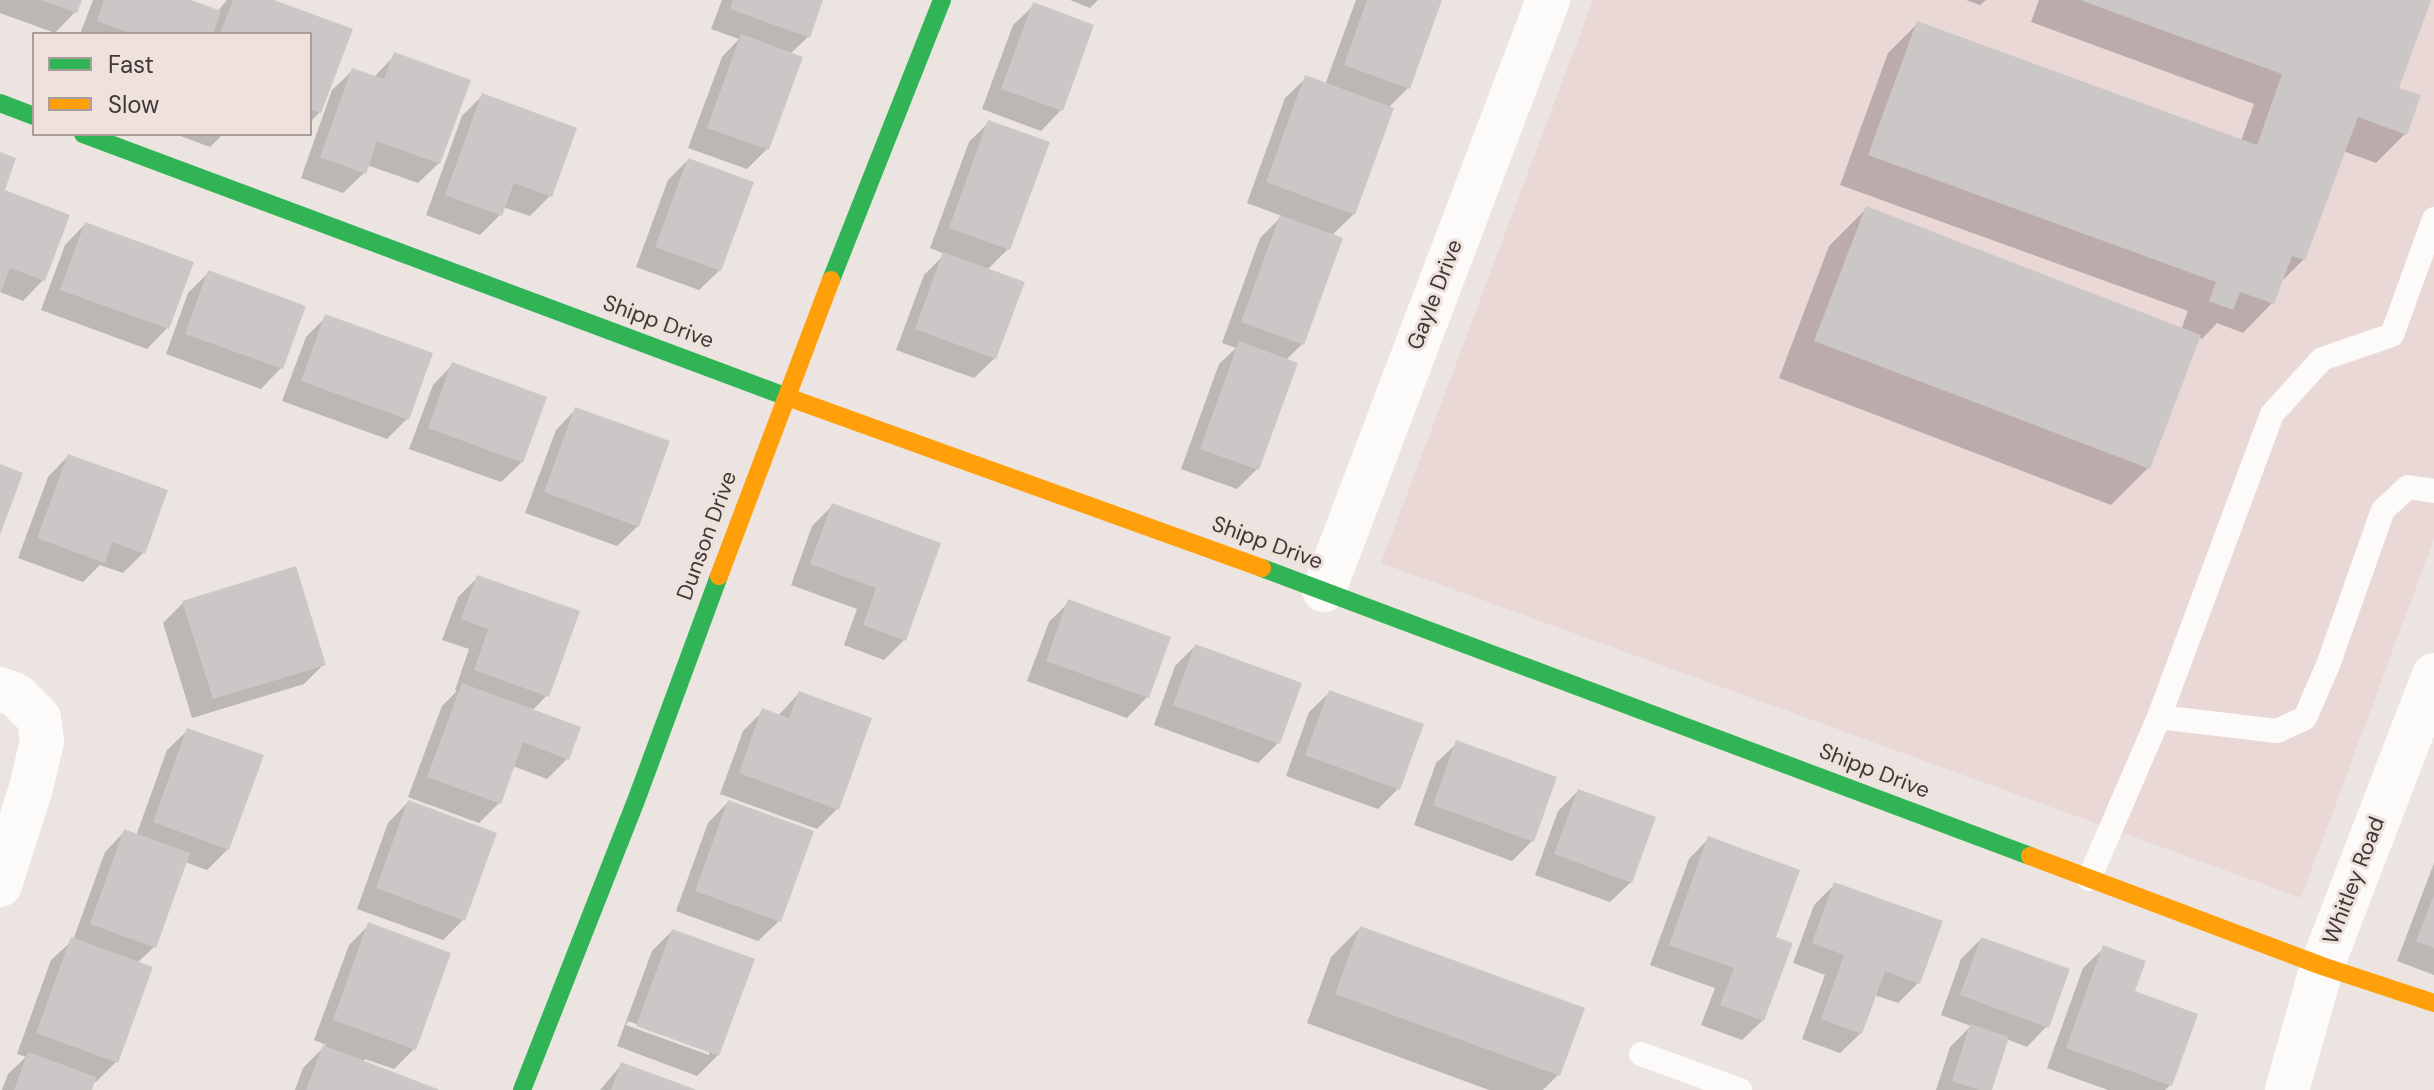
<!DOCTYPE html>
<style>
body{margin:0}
#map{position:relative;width:2434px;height:1090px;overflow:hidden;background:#ebe4e1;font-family:"DM Sans",sans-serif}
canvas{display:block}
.legend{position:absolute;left:32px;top:32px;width:280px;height:104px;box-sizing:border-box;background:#efe2dd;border:2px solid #a89e9b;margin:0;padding:10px 14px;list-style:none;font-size:24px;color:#3e3837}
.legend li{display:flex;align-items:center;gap:16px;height:40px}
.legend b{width:40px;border:2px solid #a89e9b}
</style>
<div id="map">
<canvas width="2434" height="1090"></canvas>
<ul class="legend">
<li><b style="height:10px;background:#30b455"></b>Fast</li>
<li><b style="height:10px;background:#ff9f0a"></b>Slow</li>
</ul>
</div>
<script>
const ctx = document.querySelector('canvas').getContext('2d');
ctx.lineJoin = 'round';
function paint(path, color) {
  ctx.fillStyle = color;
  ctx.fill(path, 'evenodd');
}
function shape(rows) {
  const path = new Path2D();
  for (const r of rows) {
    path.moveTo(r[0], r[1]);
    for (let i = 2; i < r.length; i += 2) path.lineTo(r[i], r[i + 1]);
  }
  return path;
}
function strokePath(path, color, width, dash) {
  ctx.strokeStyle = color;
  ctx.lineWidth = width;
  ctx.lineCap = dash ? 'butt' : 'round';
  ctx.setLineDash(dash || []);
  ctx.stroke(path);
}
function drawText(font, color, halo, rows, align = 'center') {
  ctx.font = font + ' "DM Sans",sans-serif';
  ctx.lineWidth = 6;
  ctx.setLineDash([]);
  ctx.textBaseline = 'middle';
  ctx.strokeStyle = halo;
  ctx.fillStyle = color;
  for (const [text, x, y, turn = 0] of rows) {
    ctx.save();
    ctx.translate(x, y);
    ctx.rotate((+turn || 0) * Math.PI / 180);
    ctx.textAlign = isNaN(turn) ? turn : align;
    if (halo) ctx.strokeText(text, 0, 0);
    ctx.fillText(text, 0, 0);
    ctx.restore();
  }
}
const education = shape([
 [1593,0,2434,0,2434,539,2301,898,1381,563]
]);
const shadow = shape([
 [0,0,79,0,75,12,55,33,0,13],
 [93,0,186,0,217,12,227,0,269,0,350,31,320,112,310,122,310,34,80,34],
 [722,0,821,0,808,37,790,54,767,149,747,169,688,148,722,57,739,39,711,29],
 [1070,0,1098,0,1090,8],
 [1356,0,1440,0,1408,88,1388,108,1354,214,1331,236,1302,344,1286,360,1257,469,1237,489,1181,469,1219,364,1236,348,1222,343,1260,238,1282,216,1247,203,1285,98,1306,78,1325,85],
 [1966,0,1986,0,1980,5],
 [2039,0,2429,0,2397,89,2405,134,2376,163,2343,151,2304,259,2279,284,2272,303,2243,333,2217,323,2202,339,2198,337,2148,468,2111,505,1779,378,1829,246,1866,209,2181,330,2188,311,1840,185,1888,53,1918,23,2241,141,2254,104,2031,22],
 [1034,5,1092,26,1061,110,1041,131,982,109,1013,25],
 [395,55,439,163,418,183,367,165,364,173,343,193,301,178,332,90,353,70,373,78],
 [482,96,550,196,530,216,503,207,500,215,480,235,426,215,462,116],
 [989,122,1008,249,987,270,995,358,974,378,896,350,924,275,945,254,930,248,969,142],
 [175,134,223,134,210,147],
 [0,154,2,191,43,280,23,301,0,292],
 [688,160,720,270,699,290,636,267,668,180],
 [85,224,191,263,167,328,147,349,41,310,65,245],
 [209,272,281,368,261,389,166,354,188,293],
 [326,317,407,419,387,439,282,401,306,337],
 [453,364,522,462,501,482,409,449,433,385],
 [576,409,638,526,617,546,525,513,556,430],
 [68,456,143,553,123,573,100,565,83,582,18,558,48,477],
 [832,506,904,640,884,660,844,645,857,609,791,585,812,526],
 [478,577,547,695,532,711,567,759,547,779,513,766,499,803,479,823,408,797,442,706,457,691,455,690,469,649,442,640,458,597],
 [1069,602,1169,638,1147,697,1127,718,1027,681,1049,622],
 [183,603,324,664,304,684,192,718,163,623],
 [1195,646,1278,743,1258,763,1154,725,1175,666],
 [1330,692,1398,789,1378,809,1286,776,1309,712],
 [799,693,837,809,817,829,720,794,743,731,763,711,778,716],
 [188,730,228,849,207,870,185,862,154,947,137,963,116,1062,96,1082,93,1081,90,1090,2,1090,8,1074,26,1057,17,1054,51,960,73,940,105,852,125,831,136,836,167,750],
 [1457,743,1532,841,1512,861,1414,825,1436,763],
 [1578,791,1631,882,1610,902,1535,875,1558,811],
 [408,802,463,920,443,940,357,909,388,823],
 [728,802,779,921,758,941,676,911,708,823],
 [1709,838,1774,938,1763,1020,1742,1040,1701,1025,1715,988,1650,965,1689,859],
 [2434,863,2434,975,2397,961],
 [1835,884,1918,983,1898,1003,1874,995,1861,1033,1840,1053,1802,1039,1825,975,1793,963,1814,905],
 [369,925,414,1049,394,1069,365,1059,363,1062,435,1090,295,1090,303,1068,326,1045,314,1040,349,945],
 [1360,928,1558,1075,1543,1090,1489,1090,1307,1023,1331,957],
 [672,931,718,1055,697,1076,617,1046,652,951],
 [628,1021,709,1051,709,1055,626,1025],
 [1981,939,2047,1026,2027,1047,2006,1039,1989,1090,1936,1090,1950,1047,1971,1026,1941,1015,1961,959],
 [2104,948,2133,993,2170,1085,2165,1090,2108,1090,2047,1068,2083,968],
 [622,1064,692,1090,600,1090]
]);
const building = shape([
 [41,0,82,0,77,13],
 [104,0,191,0,221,11,213,34,133,34,97,21],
 [233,0,274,0,353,29,321,113,310,109,310,34,220,34],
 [733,0,823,0,810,38,730,9],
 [1367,0,1442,0,1410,89,1344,65],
 [2080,0,2431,0,2399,88,2421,95,2407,135,2358,117,2305,260,2292,256,2274,304,2240,292,2233,310,2209,301,2216,282,1868,155,1917,21,2257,145,2282,74],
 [1033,2,1094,25,1063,111,1001,89],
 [741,34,803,57,769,150,707,128],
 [394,52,471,80,440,164,377,141,366,174,320,157,352,68,384,79],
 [1305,75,1394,108,1355,215,1266,182],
 [482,93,577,128,552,197,514,183,502,216,445,195],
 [988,120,1050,142,1010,250,949,228],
 [0,152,16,158,5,190,70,215,45,281,10,268,0,294],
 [688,158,754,182,721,271,655,247],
 [1866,206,2201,335,2150,469,1814,341],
 [1280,215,1343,238,1304,345,1241,322],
 [85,222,194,262,169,329,60,290],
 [943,252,1025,282,996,359,915,329],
 [208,270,306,306,283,369,185,334],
 [325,314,433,353,409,420,301,381],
 [1239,341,1298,363,1259,470,1200,449],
 [452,362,547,397,523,463,428,428],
 [575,407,670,441,639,527,544,492],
 [68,454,168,490,145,554,112,542,105,563,37,538],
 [0,464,23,473,0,535],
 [832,503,941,543,906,641,863,625,876,588,810,564],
 [296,566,326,665,213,699,182,601],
 [477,575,580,611,549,697,474,670,488,629,461,619],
 [1068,599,1171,637,1149,698,1046,661],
 [1195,644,1302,683,1280,744,1173,705],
 [462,683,581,727,569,760,523,742,501,804,427,777],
 [1329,690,1424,724,1400,790,1305,755],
 [799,691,872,718,839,810,739,773,762,708,789,718],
 [187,728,264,755,229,850,153,822],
 [1456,740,1557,777,1534,842,1433,805],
 [1578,789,1656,817,1632,883,1554,854],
 [408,800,497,833,465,921,376,888],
 [728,800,814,831,781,922,695,891],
 [124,829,190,853,156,948,90,924],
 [1708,836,1800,870,1776,937,1793,943,1764,1021,1720,1005,1734,968,1669,945],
 [1834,882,1943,921,1920,984,1885,971,1862,1034,1821,1019,1844,955,1812,943],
 [2434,895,2434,948,2416,941],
 [368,922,451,953,416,1050,333,1020],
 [1360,926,1585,1008,1560,1076,1335,994],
 [672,929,755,959,719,1056,636,1026],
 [71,937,153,967,118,1063,36,1033],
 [1981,937,2070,969,2049,1028,1960,995],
 [2103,945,2146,961,2135,991,2198,1014,2172,1086,2066,1048],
 [1970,1024,2009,1037,1992,1090,1979,1090,1952,1081],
 [323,1045,440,1090,306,1090],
 [28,1052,96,1077,92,1090,14,1090],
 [621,1062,697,1090,611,1090]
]);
const lane = shape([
 [2159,717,2272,414,2322,359,2392,335,2434,219],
 [2089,879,2159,717,2277,731,2305,718,2328,665,2383,510,2408,487,2434,491],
 [1641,1054,1740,1090]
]);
const street = shape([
 [1324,590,1548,0],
 [0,689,16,695,39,718,42,741,31,788,0,885],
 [2287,1090,2322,966,2434,675]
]);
const fast = shape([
 [0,103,34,116],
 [83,134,790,398],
 [831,280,942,0],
 [1262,568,2030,856],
 [522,1090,637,798,719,576]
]);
const slow = shape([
 [790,398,1262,568],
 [719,576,831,280],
 [2030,856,2322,966,2434,1003]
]);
const streetNames = [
 ["Gayle Drive",1436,295,-69],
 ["Shipp Drive",658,323,20],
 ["Dunson Drive",708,536,-70],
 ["Shipp Drive",1267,544,20],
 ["Shipp Drive",1874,772,21],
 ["Whitley Road",2355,881,-69]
];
paint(education, '#ead8d6');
paint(shadow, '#0003');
paint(building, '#ccc7c7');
strokePath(lane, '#fcfbfa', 24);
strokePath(street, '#fcfbfa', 44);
strokePath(fast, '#30b455', 18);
strokePath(slow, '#ff9f0a', 18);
drawText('22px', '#3e3837', '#efe2dd', streetNames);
</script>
